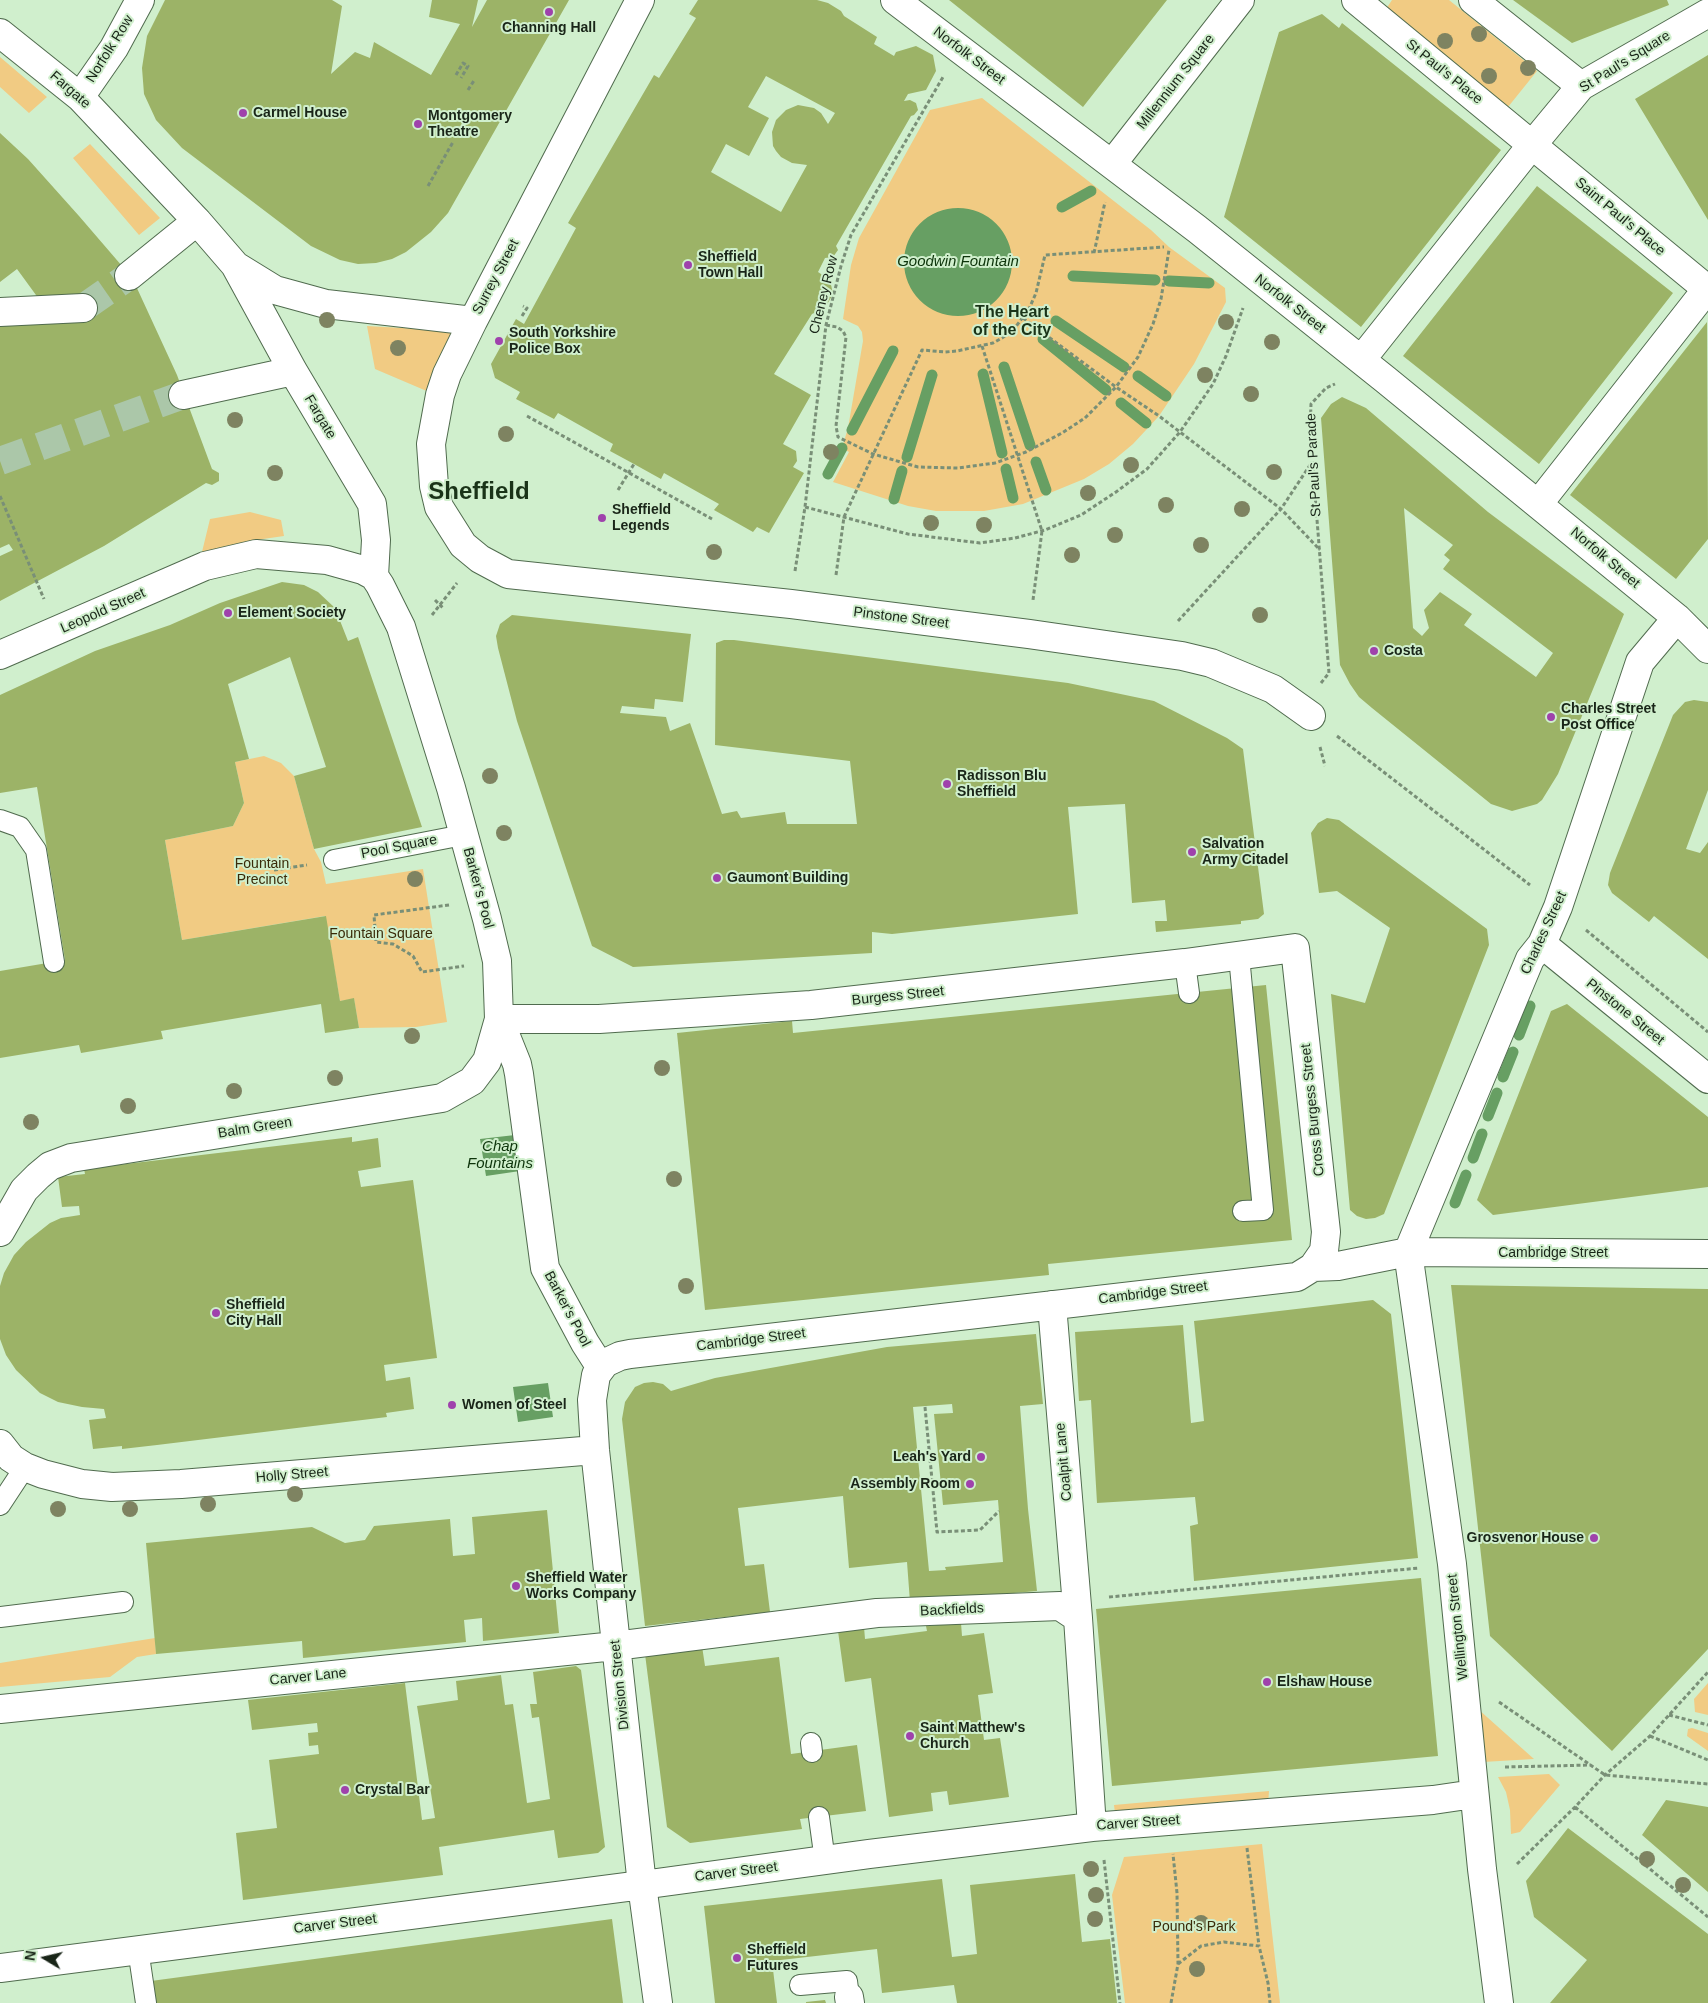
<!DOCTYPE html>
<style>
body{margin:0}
#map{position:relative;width:1708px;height:2003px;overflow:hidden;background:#d0efcd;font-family:Arial,sans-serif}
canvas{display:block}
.north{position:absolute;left:20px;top:1933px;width:50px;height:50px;-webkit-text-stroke:4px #d0efcd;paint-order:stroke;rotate:279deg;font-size:14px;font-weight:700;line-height:20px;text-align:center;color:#192518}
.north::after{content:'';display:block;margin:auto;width:18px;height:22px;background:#192518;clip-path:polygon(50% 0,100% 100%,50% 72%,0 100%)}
</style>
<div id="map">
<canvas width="1708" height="2003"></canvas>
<div class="north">N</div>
</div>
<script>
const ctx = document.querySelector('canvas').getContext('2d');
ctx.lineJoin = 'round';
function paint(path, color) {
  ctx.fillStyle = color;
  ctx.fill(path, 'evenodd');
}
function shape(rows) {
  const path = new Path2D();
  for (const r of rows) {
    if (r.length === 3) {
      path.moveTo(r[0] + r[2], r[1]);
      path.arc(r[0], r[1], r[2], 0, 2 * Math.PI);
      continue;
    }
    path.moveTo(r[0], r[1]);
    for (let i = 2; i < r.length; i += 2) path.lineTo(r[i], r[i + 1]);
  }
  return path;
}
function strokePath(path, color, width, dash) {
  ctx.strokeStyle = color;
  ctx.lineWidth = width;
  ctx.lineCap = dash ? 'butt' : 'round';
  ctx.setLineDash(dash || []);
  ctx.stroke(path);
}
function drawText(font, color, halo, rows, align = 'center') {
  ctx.font = font + ' Arial,sans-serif';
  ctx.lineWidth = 4;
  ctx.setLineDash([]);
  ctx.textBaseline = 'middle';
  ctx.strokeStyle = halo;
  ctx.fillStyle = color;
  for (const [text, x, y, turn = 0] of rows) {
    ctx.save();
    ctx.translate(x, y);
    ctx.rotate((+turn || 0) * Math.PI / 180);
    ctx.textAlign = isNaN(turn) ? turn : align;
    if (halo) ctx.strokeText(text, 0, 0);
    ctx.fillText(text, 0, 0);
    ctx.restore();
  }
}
const green = shape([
 [1392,0,1449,0,1537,71,1508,107,1386,9],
 [0,57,47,97,29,113,0,87],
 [982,98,1151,230,1169,247,1225,288,1226,302,1194,364,1159,416,1133,444,1109,464,1084,479,1023,504,984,511,936,511,908,506,833,482,849,452,842,448,848,428,863,341,862,332,858,326,843,319,851,265,859,238,930,110],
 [90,144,160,218,139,235,73,158],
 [367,326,455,331,429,392,375,369],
 [250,512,281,520,284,536,263,539,202,552,210,519],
 [264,756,281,763,294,776,314,849,321,862,326,884,423,869,447,1022,416,1027,359,1028,354,999,340,1001,325,916,182,940,165,840,233,826,244,803,235,762],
 [155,1638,156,1654,137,1657,110,1677,0,1687,0,1663],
 [1708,1683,1708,1715,1695,1712,1694,1699],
 [1478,1709,1534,1759,1483,1762],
 [1692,1728,1708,1733,1708,1751,1687,1736,1688,1729],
 [1549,1774,1560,1785,1520,1832,1511,1834,1510,1810,1506,1792,1498,1777],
 [1269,1791,1268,1805,1116,1821,1114,1805],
 [1262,1844,1280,2003,1125,2003,1112,1895,1124,1857]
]);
const water = shape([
 [958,262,54],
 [515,1135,520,1171,486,1176,480,1139],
 [548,1383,553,1417,518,1422,513,1387]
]);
const stream = shape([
 [1062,207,1091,191],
 [1073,276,1155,280],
 [1169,281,1209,283],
 [1056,321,1124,367],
 [1043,339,1106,390],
 [1004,367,1030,445],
 [983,374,1002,453],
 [1138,376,1166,396],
 [1121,403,1146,423],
 [852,430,893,351],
 [907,457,932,375],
 [1036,462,1046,490],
 [1006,469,1013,498],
 [828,474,842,448],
 [894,499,902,471],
 [1519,1035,1530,1006],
 [1503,1077,1513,1052],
 [1488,1116,1497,1093],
 [1473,1158,1482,1134],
 [1455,1203,1466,1175]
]);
const building = shape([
 [165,0,332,0,342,6,331,74,355,52,370,58,374,42,431,75,460,24,429,17,432,0,478,0,472,27,487,0,569,0,448,213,431,232,406,252,392,259,376,263,358,264,340,260,311,246,182,148,156,120,144,94,142,68,147,36],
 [698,0,817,0,828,3,841,11,844,16,877,37,874,44,894,56,896,52,916,46,933,55,936,71,926,90,908,94,904,101,910,100,916,103,918,110,914,115,911,116,836,246,838,250,833,257,825,258,818,272,830,280,833,294,825,308,812,314,774,374,811,395,783,444,796,451,797,461,793,467,804,473,769,533,757,527,753,532,714,510,719,504,664,473,661,479,634,464,610,451,613,444,558,413,554,419,516,399,520,392,495,378,491,364,516,319,524,324,576,228,568,223,654,75,659,78,696,18,689,14],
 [766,76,835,113,828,124,821,113,814,108,798,105,786,110,776,120,772,132,773,146,776,151,781,157,792,163,807,165,781,212,711,172,726,144,749,156,769,118,748,107],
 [949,0,1167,0,1083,107],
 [1513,0,1667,0,1669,5,1572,43],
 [1322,14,1339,28,1342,23,1501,150,1361,327,1224,217,1279,32],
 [1708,55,1708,220,1635,99],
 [0,133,28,159,79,216,122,266,136,286,177,375,212,469,219,473,219,481,212,485,206,483,104,546,0,601,0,556,13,550,9,544,0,548,0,318,44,306,17,269,0,282],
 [1537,186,1673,293,1539,464,1403,356],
 [1707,322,1708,539,1676,579,1570,495],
 [1342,397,1366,408,1488,512,1624,614,1558,774,1542,800,1537,804,1512,811,1491,804,1372,708,1359,697,1350,684,1340,665,1321,418,1331,404],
 [1404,508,1453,545,1444,555,1450,560,1443,569,1553,653,1536,677,1464,625,1472,614,1440,592,1424,610,1429,628,1422,636,1413,628],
 [282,582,304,585,318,592,335,608,348,641,358,637,422,827,314,849,294,776,326,767,290,657,228,684,249,759,235,762,244,803,233,826,165,840,182,940,326,916,340,1001,354,998,359,1028,325,1033,321,1004,161,1031,163,1039,81,1053,79,1045,0,1058,0,971,65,960,37,787,0,793,0,695,95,651,170,625,220,603],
 [512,615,691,634,683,702,655,699,654,709,622,706,620,713,666,717,670,731,690,723,722,814,737,811,741,818,785,812,787,824,857,824,850,761,715,745,716,643,724,640,734,640,1068,683,1154,701,1227,738,1243,749,1264,914,1258,919,1241,921,1241,924,1156,932,1155,921,1167,921,1165,900,1132,903,1125,804,1068,807,1078,914,892,934,872,932,872,953,633,967,592,946,517,721,498,648,496,636,500,624],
 [1694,700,1708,702,1708,790,1686,849,1700,853,1708,842,1708,959,1654,916,1649,922,1612,893,1608,885,1610,873,1673,715,1685,702],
 [1327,818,1339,820,1487,929,1489,945,1384,1214,1375,1218,1366,1219,1357,1216,1350,1210,1331,994,1365,1003,1390,928,1337,891,1319,893,1311,833,1318,823],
 [1266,985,1292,1240,1048,1264,1049,1275,705,1310,677,1033,792,1021,793,1033],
 [1567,1004,1708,1117,1708,1187,1493,1215,1477,1200,1551,1011],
 [352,1137,352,1142,378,1138,381,1167,358,1171,361,1187,413,1180,437,1358,384,1365,386,1381,410,1377,414,1409,386,1413,387,1417,157,1445,122,1449,122,1446,93,1449,89,1420,106,1418,104,1409,82,1407,58,1402,40,1393,16,1370,6,1355,0,1339,0,1286,4,1273,14,1255,26,1242,50,1223,61,1218,80,1215,79,1206,62,1207,58,1177,85,1174,84,1169],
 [1451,1285,1708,1289,1708,1649,1612,1751,1490,1636],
 [1373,1300,1391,1314,1418,1558,1194,1581,1190,1526,1198,1524,1195,1497,1097,1503,1091,1400,1079,1401,1075,1332,1183,1325,1191,1423,1204,1421,1194,1321],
 [1036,1334,1043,1404,1020,1406,1028,1509,1037,1591,910,1602,907,1562,849,1568,843,1496,738,1508,745,1566,764,1564,770,1612,645,1626,622,1419,625,1402,635,1387,644,1383,653,1382,663,1384,671,1391,715,1378,887,1347],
 [952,1404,953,1413,934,1414,943,1505,998,1500,1003,1562,945,1567,946,1570,929,1571,913,1407],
 [547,1510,559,1633,483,1641,482,1618,464,1620,466,1642,303,1658,302,1641,156,1654,146,1543,312,1527,345,1543,365,1540,374,1526,450,1519,453,1556,475,1554,472,1517],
 [1421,1578,1438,1756,1112,1786,1096,1609],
 [961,1623,962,1636,984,1633,993,1693,978,1695,984,1740,1000,1738,1009,1797,949,1805,947,1791,931,1793,933,1811,889,1817,871,1678,845,1682,838,1631,864,1627,865,1639,927,1631,926,1626],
 [702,1646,705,1666,779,1657,791,1754,857,1745,866,1811,800,1819,802,1829,690,1843,667,1827,645,1654],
 [576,1666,581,1670,605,1847,598,1853,558,1858,554,1830,439,1847,443,1875,243,1900,236,1833,277,1828,269,1760,319,1754,318,1745,309,1746,308,1733,318,1732,317,1723,252,1730,248,1700,405,1683,422,1820,435,1818,417,1706,458,1700,456,1681,501,1675,505,1705,513,1704,527,1803,550,1799,539,1717,532,1718,530,1704,537,1704,533,1672],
 [1666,1800,1708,1807,1708,1892,1642,1835],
 [1568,1828,1708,1934,1708,2003,1550,2003,1587,1960,1534,1917,1526,1881],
 [1075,1874,1082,1942,1110,1939,1117,2003,957,2003,954,1985,882,1993,877,1949,772,1961,777,2003,715,2003,704,1906,942,1879,952,1957,977,1954,970,1885],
 [612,1919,623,2003,153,2003,151,1981],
 [825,2000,826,2003,806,2003,806,2002]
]);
const streetTunnel = shape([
 [83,308,129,276],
 [0,461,183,395]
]);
const path = shape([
 [456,75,463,63,468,66,461,78],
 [468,90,475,79],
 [428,186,453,142],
 [1094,253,1105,202],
 [522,316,527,308,523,306],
 [1023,318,1116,387,1159,416,1281,509,1320,550],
 [826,325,837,327,843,331,846,337,836,426,838,437,873,454,918,467,958,468,995,463,1026,452,1062,433,1085,418,1116,387,1138,357,1153,324,1161,299,1169,250],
 [982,346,1042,531,1033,600],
 [527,416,712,519],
 [618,490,634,464],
 [0,496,44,599],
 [805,507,908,534,980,543,1015,538,1045,530,1081,515,1116,492,1147,469,1180,432,1213,384,1226,356,1243,308],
 [795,571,805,507,826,325,841,266,851,235,943,77],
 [836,575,844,517,922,350,945,352,957,351,993,343,1002,338,1014,329,1029,309,1036,293,1045,255,1164,247],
 [435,600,444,609],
 [432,615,457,583],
 [1178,621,1281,509,1312,462],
 [1321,683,1329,673,1310,430,1311,404,1326,388,1335,384],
 [1337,736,1530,885],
 [1320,747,1325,766],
 [274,870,307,865],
 [449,905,374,915,376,942,393,944,413,956,422,972,464,966],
 [1586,930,1708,1032],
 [925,1407,937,1532,980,1530,999,1511],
 [1109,1597,1419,1568],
 [1499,1702,1605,1775,1708,1784],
 [1669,1715,1708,1725],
 [1650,1736,1708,1760],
 [1505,1767,1591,1765],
 [1575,1807,1708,1917],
 [1247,1848,1259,1946],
 [1104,1860,1120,2003],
 [1517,1864,1575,1807,1605,1775,1650,1736,1708,1672],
 [1178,1964,1201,1946,1224,1942,1259,1946,1268,1983,1270,2003],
 [1171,2003,1178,1964,1177,1893,1173,1854]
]);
const lane = shape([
 [0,820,20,827,36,850,54,962],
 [334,860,463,835],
 [1239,956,1263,1210,1243,1211],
 [1185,963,1189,993],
 [0,1505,25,1467],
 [0,1617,123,1602],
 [811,1743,812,1752],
 [819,1817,825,1861],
 [138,1949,146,2003],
 [800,1985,847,1981,849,1997]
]);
const street = shape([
 [640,0,473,321,447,374,440,395,431,444,434,486,439,507,463,545,480,559,508,574,791,604,1029,634,1182,656,1211,663,1273,689,1311,716],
 [895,0,1197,229,1386,380,1677,618,1708,649],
 [1356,0,1708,290],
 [1473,0,1581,86],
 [0,33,80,97,197,221,235,265,293,371,372,504,376,540,374,576],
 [80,97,114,48,140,0],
 [1112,164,1240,0],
 [236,266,275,290,326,304,473,321],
 [129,276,197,221],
 [0,312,83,308],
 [1361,360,1523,156,1581,86,1708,13],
 [183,395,293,371],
 [1539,503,1707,289],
 [0,655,205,566,256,554,327,560,363,570,374,576,380,585,401,627,451,788,487,919,497,961,499,1019,517,1064,519,1074,545,1268,585,1343,601,1368],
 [1542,944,1708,1079],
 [499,1019,599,1019,811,1005,1185,963,1295,948,1326,1232,1324,1251,1313,1267],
 [0,1232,24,1190,38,1176,50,1166,71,1158,442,1098,472,1081,487,1061,499,1019],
 [1408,1252,1452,1564,1482,1869,1499,2003],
 [1408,1252,1530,959,1542,944,1558,907,1640,662,1677,618],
 [1052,1305,1078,1618],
 [0,1444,11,1458,25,1467,43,1474,82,1484,112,1487,181,1484,595,1450],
 [0,1709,615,1646,877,1613,1060,1606,1078,1618,1092,1827],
 [1474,1794,1433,1800,1092,1827,869,1854,642,1885,595,1450,592,1400,596,1375,605,1363,620,1356,630,1354,1297,1277,1313,1267,1338,1266,1408,1252,1708,1254],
 [849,1997,850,2003]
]);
const secondary = shape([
 [0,1968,642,1885,658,2003]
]);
const trees = [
 [1479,34],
 [1445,41],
 [1528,68],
 [1489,76],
 [327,320],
 [1226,322],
 [1272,342],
 [398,348],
 [1205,375],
 [1251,394],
 [235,420],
 [506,434],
 [831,452],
 [1131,465],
 [1274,472],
 [275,473],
 [1088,493],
 [1166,505],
 [1242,509],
 [931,523],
 [984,525],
 [1115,535],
 [1201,545],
 [714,552],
 [1072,555],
 [1260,615],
 [490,776],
 [504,833],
 [415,879],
 [412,1036],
 [662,1068],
 [335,1078],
 [234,1091],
 [128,1106],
 [31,1122],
 [674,1179],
 [686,1286],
 [295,1494],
 [208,1504],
 [58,1509],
 [130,1509],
 [1647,1859],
 [1091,1869],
 [1683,1885],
 [1096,1895],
 [1095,1919],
 [1201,1923],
 [1197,1969]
];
const markers = [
 [549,12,5,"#9f42ac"],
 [243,113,5,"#9f42ac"],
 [418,124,5,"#9f42ac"],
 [688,265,5,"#9f42ac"],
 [499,341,5,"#9f42ac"],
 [602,518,5,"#9f42ac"],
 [228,613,5,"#9f42ac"],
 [1374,651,5,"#9f42ac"],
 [1551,717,5,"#9f42ac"],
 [947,784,5,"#9f42ac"],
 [1192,852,5,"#9f42ac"],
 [717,878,5,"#9f42ac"],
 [216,1313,5,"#9f42ac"],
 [452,1405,5,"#9f42ac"],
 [981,1457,5,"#9f42ac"],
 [970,1484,5,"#9f42ac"],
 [1594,1538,5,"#9f42ac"],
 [516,1586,5,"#9f42ac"],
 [1267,1682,5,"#9f42ac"],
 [910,1736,5,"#9f42ac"],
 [345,1790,5,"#9f42ac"],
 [737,1958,5,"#9f42ac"]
];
const poiNames = [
 ["Channing Hall",549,28,"center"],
 ["Carmel House",253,113],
 ["Montgomery",428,116],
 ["Theatre",428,132],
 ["Sheffield",698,257],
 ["Town Hall",698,273],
 ["South Yorkshire",509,333],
 ["Police Box",509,349],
 ["Sheffield",612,510],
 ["Legends",612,526],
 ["Element Society",238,613],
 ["Costa",1384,651],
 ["Charles Street",1561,709],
 ["Post Office",1561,725],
 ["Radisson Blu",957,776],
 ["Sheffield",957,792],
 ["Salvation",1202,844],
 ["Army Citadel",1202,860],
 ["Gaumont Building",727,878],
 ["Sheffield",226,1305],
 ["City Hall",226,1321],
 ["Women of Steel",462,1405],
 ["Leah's Yard",971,1457,"right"],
 ["Assembly Room",960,1484,"right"],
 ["Grosvenor House",1584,1538,"right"],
 ["Sheffield Water",526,1578],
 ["Works Company",526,1594],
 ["Elshaw House",1277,1682],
 ["Saint Matthew's",920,1728],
 ["Church",920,1744],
 ["Crystal Bar",355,1790],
 ["Sheffield",747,1950],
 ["Futures",747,1966]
];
const streetNames = [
 ["Norfolk Row",110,49,-58],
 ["Norfolk Street",969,56,37],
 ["St Paul's Square",1625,62,-32],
 ["St Paul's Place",1444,72,39],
 ["Millennium Square",1176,82,-52],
 ["Fargate",70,90,41],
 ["Saint Paul's Place",1620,217,40],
 ["Surrey Street",496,277,-62],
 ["Cheney Row",824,295,-76],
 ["Norfolk Street",1290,304,38],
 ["Fargate",320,417,59],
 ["St Paul's Parade",1314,465,-93],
 ["Norfolk Street",1605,558,40],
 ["Leopold Street",103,611,-24],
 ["Pinstone Street",901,618,7],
 ["Pool Square",399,847,-11],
 ["Barker's Pool",478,888,75],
 ["Charles Street",1544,933,-65],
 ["Burgess Street",898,996,-6],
 ["Pinstone Street",1625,1012,39],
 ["Cross Burgess Street",1313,1110,-96],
 ["Balm Green",255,1128,-9],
 ["Cambridge Street",1553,1253],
 ["Cambridge Street",1153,1293,-7],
 ["Barker's Pool",567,1309,62],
 ["Cambridge Street",751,1340,-7],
 ["Coalpit Lane",1064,1462,-95],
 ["Holly Street",292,1475,-5],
 ["Backfields",952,1610,-3],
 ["Wellington Street",1458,1627,-96],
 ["Carver Lane",308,1677,-6],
 ["Division Street",620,1685,-96],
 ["Carver Street",1138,1823,-4],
 ["Carver Street",736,1872,-7],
 ["Carver Street",335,1924,-7]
];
const parkNames = [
 ["Fountain",262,864],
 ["Precinct",262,880],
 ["Fountain Square",381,934],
 ["Pound's Park",1194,1927]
];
const waterNames = [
 ["Goodwin Fountain",958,262],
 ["Chap",500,1147],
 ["Fountains",500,1164]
];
const quarterNames = [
 ["The Heart",1012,313],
 ["of the City",1012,331]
];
const townNames = [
 ["Sheffield",479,492]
];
paint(green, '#f1cb83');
paint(water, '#679f63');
strokePath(stream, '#679f63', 11);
paint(building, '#9cb367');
strokePath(streetTunnel, '#abc7a9', 28, [28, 14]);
strokePath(lane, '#506b4e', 22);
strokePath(street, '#506b4e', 30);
strokePath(secondary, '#506b4e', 30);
strokePath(path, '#798f77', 3, [4, 2.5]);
strokePath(lane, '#fff', 20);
strokePath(street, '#fff', 28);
strokePath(secondary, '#fff', 28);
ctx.fillStyle = '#7e8361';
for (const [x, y] of trees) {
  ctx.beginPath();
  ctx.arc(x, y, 8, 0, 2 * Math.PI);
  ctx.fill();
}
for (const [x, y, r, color] of markers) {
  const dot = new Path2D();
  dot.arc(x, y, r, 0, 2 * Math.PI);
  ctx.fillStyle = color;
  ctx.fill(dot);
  strokePath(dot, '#d0efcd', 2);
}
drawText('bold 14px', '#192518', '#d0efcd', poiNames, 'left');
drawText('14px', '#192518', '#d0efcd', streetNames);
drawText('14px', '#3a2a08', '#d0efcd', parkNames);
drawText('italic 15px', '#0d340b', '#d0efcd', waterNames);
drawText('bold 16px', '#1a3318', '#d0efcd', quarterNames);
drawText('bold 24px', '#1a3318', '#d0efcd', townNames);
</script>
